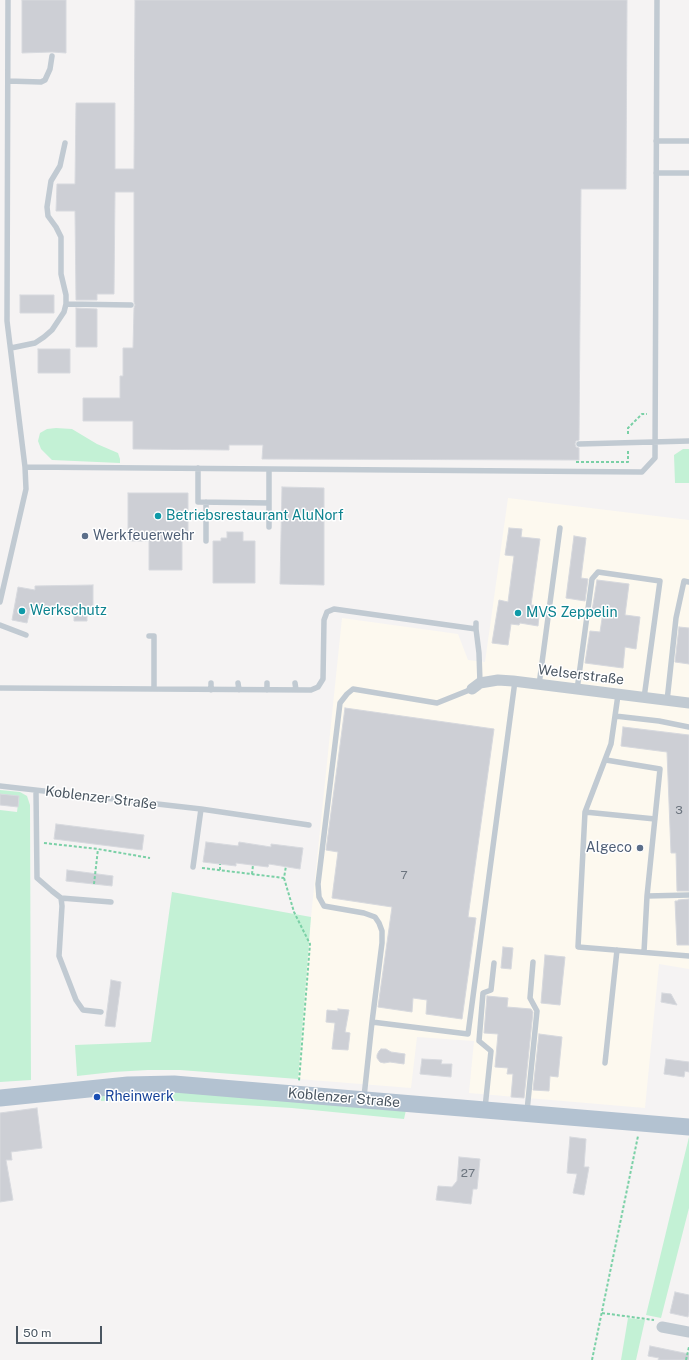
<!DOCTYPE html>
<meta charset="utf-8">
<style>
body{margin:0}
#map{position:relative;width:689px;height:1360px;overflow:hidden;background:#f5f3f3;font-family:"Public Sans",sans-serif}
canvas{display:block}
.scale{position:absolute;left:16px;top:1326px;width:86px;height:18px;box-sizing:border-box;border:2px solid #4a5661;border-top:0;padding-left:5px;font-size:12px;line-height:14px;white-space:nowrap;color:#4a5661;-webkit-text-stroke:3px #fff;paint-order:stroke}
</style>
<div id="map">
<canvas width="689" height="1360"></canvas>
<div class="scale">50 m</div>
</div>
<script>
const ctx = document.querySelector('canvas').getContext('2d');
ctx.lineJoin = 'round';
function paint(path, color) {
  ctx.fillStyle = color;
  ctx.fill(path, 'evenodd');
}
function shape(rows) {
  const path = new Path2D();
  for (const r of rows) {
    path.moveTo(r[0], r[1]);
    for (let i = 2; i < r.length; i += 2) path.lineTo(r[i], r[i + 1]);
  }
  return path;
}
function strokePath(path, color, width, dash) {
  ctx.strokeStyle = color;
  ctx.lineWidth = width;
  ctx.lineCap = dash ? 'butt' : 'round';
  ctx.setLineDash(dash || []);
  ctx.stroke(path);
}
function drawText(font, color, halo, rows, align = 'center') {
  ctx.font = font + ' "Public Sans",sans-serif';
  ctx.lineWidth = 3;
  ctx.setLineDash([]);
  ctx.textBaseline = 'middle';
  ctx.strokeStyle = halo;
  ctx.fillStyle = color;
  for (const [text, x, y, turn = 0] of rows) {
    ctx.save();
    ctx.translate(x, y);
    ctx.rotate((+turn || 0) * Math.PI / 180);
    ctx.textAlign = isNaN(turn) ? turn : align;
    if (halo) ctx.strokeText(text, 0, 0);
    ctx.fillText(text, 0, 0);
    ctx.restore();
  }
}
const commercial = shape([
 [508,498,689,520,689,969,659,964,645,1108,469,1093,474,1041,417,1037,411,1088,298,1079,311,917,342,618,458,634,468,660,485,662]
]);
const green = shape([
 [56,428,72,429,97,444,118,453,120,459,120,463,52,460,41,449,38,441,40,433,47,429],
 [683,449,689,449,689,483,675,483,674,455],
 [0,790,20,792,27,796,30,805,31,1080,0,1082,0,810,17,812,19,797,0,794],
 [172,892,311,917,298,1079,180,1070,148,1070,113,1072,77,1076,75,1045,151,1042],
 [151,1090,406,1110,404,1119,292,1108,145,1099,101,1101,101,1095],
 [689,1137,689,1208,661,1318,646,1315],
 [628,1318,645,1320,636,1360,621,1360]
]);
const building = shape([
 [22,0,66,0,66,53,52,52,22,53,22,0],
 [135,0,627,0,626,189,581,189,579,440,576,441,575,444,576,447,579,448,579,460,262,459,263,445,229,445,229,450,133,449,133,421,83,421,83,398,120,398,120,376,123,376,123,348,133,348,134,308,135,305,134,302,134,192,115,192,114,294,97,294,97,300,76,300,75,211,56,211,57,184,75,184,76,103,115,103,115,169,134,169,135,0],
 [20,295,54,295,54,313,20,313,20,295],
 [76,308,97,309,97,347,76,347,76,308],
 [38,349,70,349,70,373,38,373,38,349],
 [282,487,324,488,324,585,280,584,282,487],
 [128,493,188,493,188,539,182,539,182,570,149,570,149,541,128,541,128,493],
 [509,528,522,529,521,537,540,539,531,605,540,606,538,626,520,623,519,625,511,624,508,645,492,643,499,600,508,602,514,556,505,555,509,528],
 [227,532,243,532,243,541,255,541,255,583,213,583,213,541,221,541,221,538,227,538,227,532],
 [574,536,586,538,581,578,588,579,585,601,566,598,574,536],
 [597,580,629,584,625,615,640,617,636,649,625,647,623,668,585,663,590,631,600,632,603,612,592,611,597,580],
 [93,585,93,606,87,606,87,621,74,621,74,606,31,606,27,623,12,620,18,587,35,590,35,586,93,585],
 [679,627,689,628,689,664,675,662,679,627],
 [345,708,494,729,468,917,476,918,462,1019,426,1014,427,1000,413,998,412,1012,378,1007,392,907,332,898,338,852,326,850,345,708],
 [623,727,689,735,689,891,677,891,676,853,671,853,667,752,621,746,623,727],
 [0,794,19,796,18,807,0,805,0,794],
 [56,824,144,835,142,850,54,839,56,824],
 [206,842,238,846,239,842,271,847,271,844,303,848,300,869,269,864,268,867,236,863,236,866,203,862,206,842],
 [67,870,113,876,112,886,66,881,67,870],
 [689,899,689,945,677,945,675,901,678,901,678,900,689,899],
 [503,947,513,948,511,969,501,968,503,947],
 [545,955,565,957,560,1005,541,1003,545,955],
 [111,980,121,982,115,1027,105,1026,111,980],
 [662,993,671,994,677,1005,661,1002,662,993],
 [487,996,508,998,507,1007,531,1009,533,1012,524,1098,511,1097,513,1074,507,1074,508,1068,495,1067,498,1034,484,1033,487,996],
 [338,1009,349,1010,345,1032,350,1033,348,1050,332,1049,335,1023,326,1022,327,1010,338,1011,338,1009],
 [539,1034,562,1037,558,1077,550,1076,549,1091,533,1090,539,1034],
 [381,1049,386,1049,391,1052,405,1054,404,1064,390,1062,384,1063,380,1062,377,1058,377,1055,379,1051,381,1049],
 [422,1059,442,1060,441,1064,452,1064,451,1077,420,1074,422,1059],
 [666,1059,689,1062,689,1072,685,1071,684,1077,664,1074,666,1059],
 [37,1108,42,1148,11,1152,12,1160,6,1160,13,1200,0,1202,0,1113,37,1108],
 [570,1137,586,1139,584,1167,589,1167,584,1195,573,1193,577,1174,567,1173,570,1137],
 [459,1157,480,1159,477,1189,473,1189,471,1204,436,1200,438,1186,452,1187,457,1181,459,1157],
 [675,1292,689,1295,689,1312,688,1317,670,1313,675,1292],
 [650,1346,689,1354,689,1360,658,1360,659,1358,648,1356,650,1346]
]);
const path = shape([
 [628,434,628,428,642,414,647,414],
 [576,462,628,462,628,451],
 [44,843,98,849,150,858],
 [202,868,284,878,286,866],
 [220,870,220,864],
 [252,874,253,865],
 [284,878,294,912,310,944,299,1081],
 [94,884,98,849],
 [602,1313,654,1320],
 [592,1360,638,1136],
 [686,1360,689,1347]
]);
const lane = shape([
 [8,81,41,82,45,80,50,69,52,56],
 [656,141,689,141],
 [65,143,60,166,51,181,47,207,48,216,56,227,61,237,61,274,66,295,66,304],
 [656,173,689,173],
 [11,348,35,343,44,337,52,330,64,312,66,304,131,305],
 [579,444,689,441],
 [25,467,642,472,655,458,657,0],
 [198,468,198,502,269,503,269,469],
 [269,527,269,503],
 [206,541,206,502],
 [0,602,26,489,25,467,7,321,8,0],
 [0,625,26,635],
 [476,629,476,623],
 [149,636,154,636,154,689],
 [211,683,211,690],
 [238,683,239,690],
 [295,683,296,690],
 [539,685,560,528],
 [0,688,311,690,318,687,323,679,324,620,327,612,334,609,476,629,479,653,480,683],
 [472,689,437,703,353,689,347,694,340,703,318,884,319,897,324,906,364,913,375,917,379,923,382,931,382,943,372,1022,468,1034,515,681],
 [267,690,267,683],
 [577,690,592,579,598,572,660,581,644,698],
 [618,695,611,744,585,812,578,947,689,956],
 [667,701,676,618,684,581,689,582],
 [615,716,659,721,689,727],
 [606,760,660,769,647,896],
 [0,786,201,809,309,825],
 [36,791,37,878,52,891,61,898,62,906,59,956,76,1000,83,1010,101,1012],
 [585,812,655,819],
 [193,867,201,809],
 [61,898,111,902],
 [644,952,647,896,689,895],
 [605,1063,617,950],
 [364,1097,372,1022],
 [485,1108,491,1051,479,1041,483,993,491,990,494,963],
 [527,1111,537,1011,530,998,533,962]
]);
const street = shape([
 [472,689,480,683,498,680,513,681,689,703],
 [662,1327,689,1332]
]);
const primary = shape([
 [0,1098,128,1085,174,1084,689,1127]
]);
const markers = [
 [158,516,4,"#0f9aa8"],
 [85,536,4,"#5c6f8a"],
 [22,611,4,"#0f9aa8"],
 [518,613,4,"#0f9aa8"],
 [640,848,4,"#5c6f8a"],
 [97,1097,4,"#1a4fb4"]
];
const numberNames = [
 ["3",679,810],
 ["7",404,875],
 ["27",468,1173]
];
const cultureNames = [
 ["Betriebsrestaurant AluNorf",166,516],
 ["Werkschutz",30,611],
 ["MVS Zeppelin",526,613]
];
const serviceNames = [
 ["Werkfeuerwehr",93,536],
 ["Algeco",632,848,"right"]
];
const streetNames = [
 ["Welserstraße",581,675,7],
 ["Koblenzer Straße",101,798,7],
 ["Koblenzer Straße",344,1098,5]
];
const transitNames = [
 ["Rheinwerk",105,1097]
];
paint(commercial, '#fdf9ef');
paint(green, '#c3f1d5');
paint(building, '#cdcfd5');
strokePath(building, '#d7d9de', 1);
strokePath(path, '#7ad0a6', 2, [3, 2]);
strokePath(lane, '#c1cad2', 5.5);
strokePath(street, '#c1cad2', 11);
strokePath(primary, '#b3c2d1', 17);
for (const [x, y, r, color] of markers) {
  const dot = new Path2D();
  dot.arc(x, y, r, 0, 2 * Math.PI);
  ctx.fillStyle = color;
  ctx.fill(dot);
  strokePath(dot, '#fff', 1.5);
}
drawText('12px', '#6b747e', null, numberNames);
drawText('14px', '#0d838f', '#fff', cultureNames, 'left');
drawText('14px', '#4e5e75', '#fff', serviceNames, 'left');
drawText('14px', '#4a5661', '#fff', streetNames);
drawText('14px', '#164399', '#fff', transitNames, 'left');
</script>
